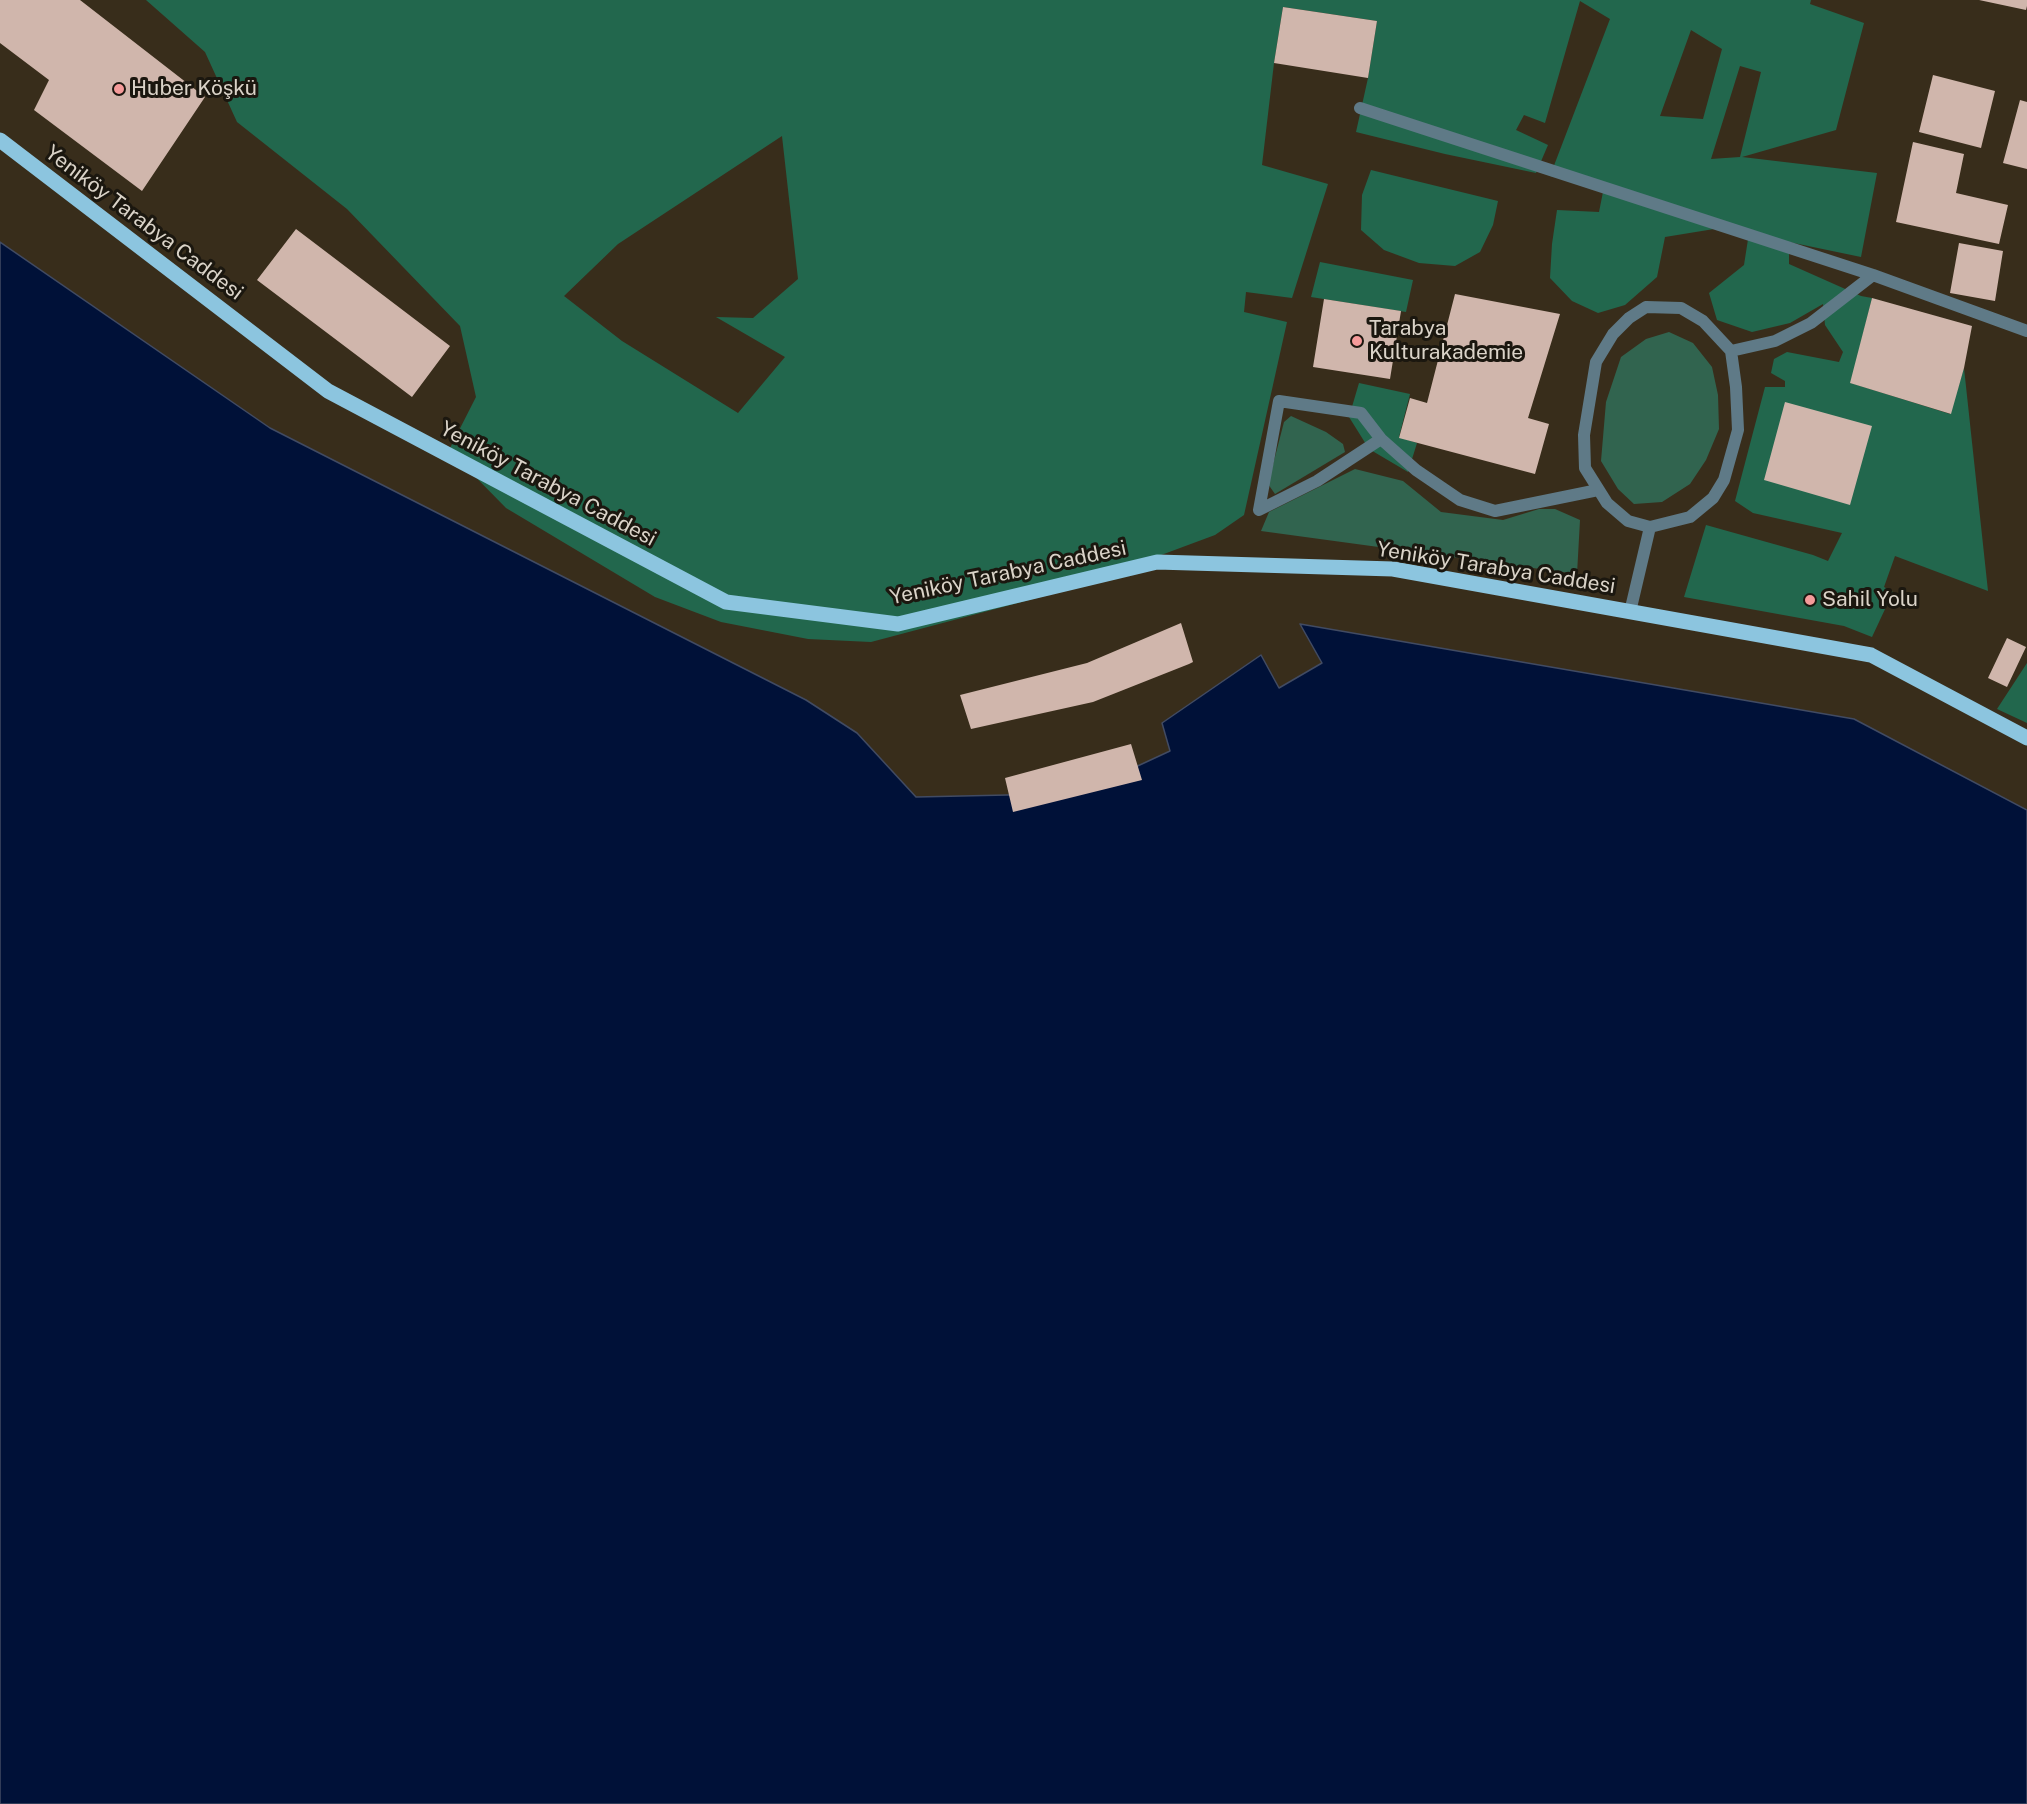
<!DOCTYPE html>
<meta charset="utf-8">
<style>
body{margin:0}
canvas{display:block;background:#382d1b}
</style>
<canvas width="2027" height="1804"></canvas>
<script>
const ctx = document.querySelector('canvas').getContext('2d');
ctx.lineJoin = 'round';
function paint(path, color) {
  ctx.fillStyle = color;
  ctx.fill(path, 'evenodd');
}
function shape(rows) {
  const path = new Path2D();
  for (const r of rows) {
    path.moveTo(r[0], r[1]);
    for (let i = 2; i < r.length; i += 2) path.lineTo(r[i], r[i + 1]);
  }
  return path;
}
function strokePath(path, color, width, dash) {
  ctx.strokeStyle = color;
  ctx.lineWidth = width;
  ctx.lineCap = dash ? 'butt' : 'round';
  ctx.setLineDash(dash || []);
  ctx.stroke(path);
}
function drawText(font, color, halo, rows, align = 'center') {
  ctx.font = font + ' "Public Sans",sans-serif';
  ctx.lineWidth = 6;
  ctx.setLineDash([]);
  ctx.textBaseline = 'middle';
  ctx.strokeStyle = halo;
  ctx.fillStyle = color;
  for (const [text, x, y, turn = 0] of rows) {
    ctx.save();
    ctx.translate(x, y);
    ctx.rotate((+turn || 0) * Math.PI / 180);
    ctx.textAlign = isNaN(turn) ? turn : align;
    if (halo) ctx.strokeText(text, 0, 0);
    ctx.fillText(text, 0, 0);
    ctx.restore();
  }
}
const green = shape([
 [1669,332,1693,343,1712,367,1718,395,1719,429,1706,460,1690,484,1662,502,1634,504,1618,489,1601,461,1606,402,1621,357,1646,339],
 [1291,416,1326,432,1343,444,1345,452,1275,494,1268,484,1284,422],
 [1355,469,1403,481,1441,512,1503,520,1539,509,1555,509,1580,520,1577,574,1261,531,1269,512]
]);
const forest = shape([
 [146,0,1811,0,1810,4,1864,23,1836,130,1742,157,1877,173,1861,257,1789,242,1789,264,1861,296,1872,298,1851,383,1950,414,1964,368,1988,591,1895,556,1884,587,1893,592,1872,637,1844,626,1684,597,1706,525,1813,555,1828,561,1842,533,1753,513,1735,501,1765,387,1785,387,1785,381,1771,373,1774,359,1787,352,1839,362,1843,352,1825,325,1823,304,1790,323,1752,332,1717,320,1709,293,1744,265,1749,233,1714,229,1665,237,1657,277,1625,305,1598,313,1572,301,1550,278,1552,244,1557,210,1599,212,1604,187,1550,176,1610,19,1580,1,1545,123,1524,115,1516,130,1548,145,1536,173,1445,154,1356,132,1368,78,1377,21,1283,7,1274,63,1262,165,1328,184,1292,298,1246,292,1244,312,1287,322,1244,515,1215,535,1067,590,871,642,808,639,721,622,655,597,506,508,449,450,476,397,460,326,347,209,237,122,205,52],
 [1691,30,1722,49,1703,119,1660,116],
 [1740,66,1761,72,1740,157,1711,159],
 [782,136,798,279,753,318,716,317,785,357,738,413,622,341,564,296,618,244],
 [1371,170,1498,201,1493,225,1480,252,1455,266,1419,263,1384,250,1361,230,1362,195],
 [1320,262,1413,280,1406,312,1311,297],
 [1359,383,1410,394,1399,437,1417,443,1408,472,1369,449,1349,417],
 [2027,663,2027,723,1997,709]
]);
const water = shape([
 [0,242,270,428,806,700,857,733,916,797,1053,794,1116,776,1170,751,1162,723,1261,655,1279,688,1322,663,1300,624,1854,719,2027,810,2027,1804,0,1804,0,242]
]);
const building = shape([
 [0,0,80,0,205,97,142,191,34,110,49,80,0,43],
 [1979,0,2027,0,2027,6,2026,10],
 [1283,7,1377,21,1368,78,1274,63],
 [1933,75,1995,91,1981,148,1919,132],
 [2020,100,2027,102,2027,169,2003,163],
 [1913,142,1964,154,1956,193,2008,205,1999,244,1896,222],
 [296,229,450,346,412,397,257,280],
 [1959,243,2003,251,1995,301,1950,293],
 [1455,294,1560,314,1528,418,1549,424,1535,474,1399,438,1410,398,1427,403],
 [1872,298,1972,326,1964,368,1951,414,1850,383],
 [1324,299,1401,311,1390,379,1313,367],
 [1785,402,1872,426,1850,505,1764,480],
 [1181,623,1193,662,1189,664,1093,702,971,729,960,695,1087,663],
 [2007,638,2026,647,2007,687,1988,678],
 [1131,744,1142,780,1013,812,1005,778]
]);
const service = shape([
 [1360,108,1873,275,2027,331],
 [1646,307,1681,308,1703,321,1731,351,1736,387,1738,430,1724,480,1713,498,1690,517,1650,527,1628,521,1607,503,1585,468,1584,435,1596,362,1613,334,1629,318,1646,307],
 [1731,351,1775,341,1811,323,1873,275],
 [1381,439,1317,481,1259,510,1279,401,1361,413,1381,439,1416,470,1460,500,1495,511,1598,490],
 [1630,612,1650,527]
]);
const primary = shape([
 [0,140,328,391,726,602,898,624,1157,562,1393,569,1871,655,2027,738]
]);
const markers = [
 [119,89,6,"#f59b9a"],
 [1357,341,6,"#f59b9a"],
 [1810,600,6,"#f59b9a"]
];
const poiNames = [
 ["Huber Köşkü",131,89],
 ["Tarabya",1369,329],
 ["Kulturakademie",1369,353],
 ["Sahil Yolu",1822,600]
];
const streetNames = [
 ["Yeniköy Tarabya Caddesi",144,223,37],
 ["Yeniköy Tarabya Caddesi",548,484,28],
 ["Yeniköy Tarabya Caddesi",1496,568,9],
 ["Yeniköy Tarabya Caddesi",1008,573,-12]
];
paint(green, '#31644f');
paint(forest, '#22674d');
paint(water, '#001138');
strokePath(water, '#414b63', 1.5);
paint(building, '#d0b6ac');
strokePath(service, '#5f7a87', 12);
strokePath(primary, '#8cc5df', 15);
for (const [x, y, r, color] of markers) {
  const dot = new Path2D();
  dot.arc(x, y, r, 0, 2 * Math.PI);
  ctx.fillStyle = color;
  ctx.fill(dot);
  strokePath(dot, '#1b170f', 2);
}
drawText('21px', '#dad3c8', '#1b170f', poiNames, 'left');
drawText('21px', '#dad3c8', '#1b170f', streetNames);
</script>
